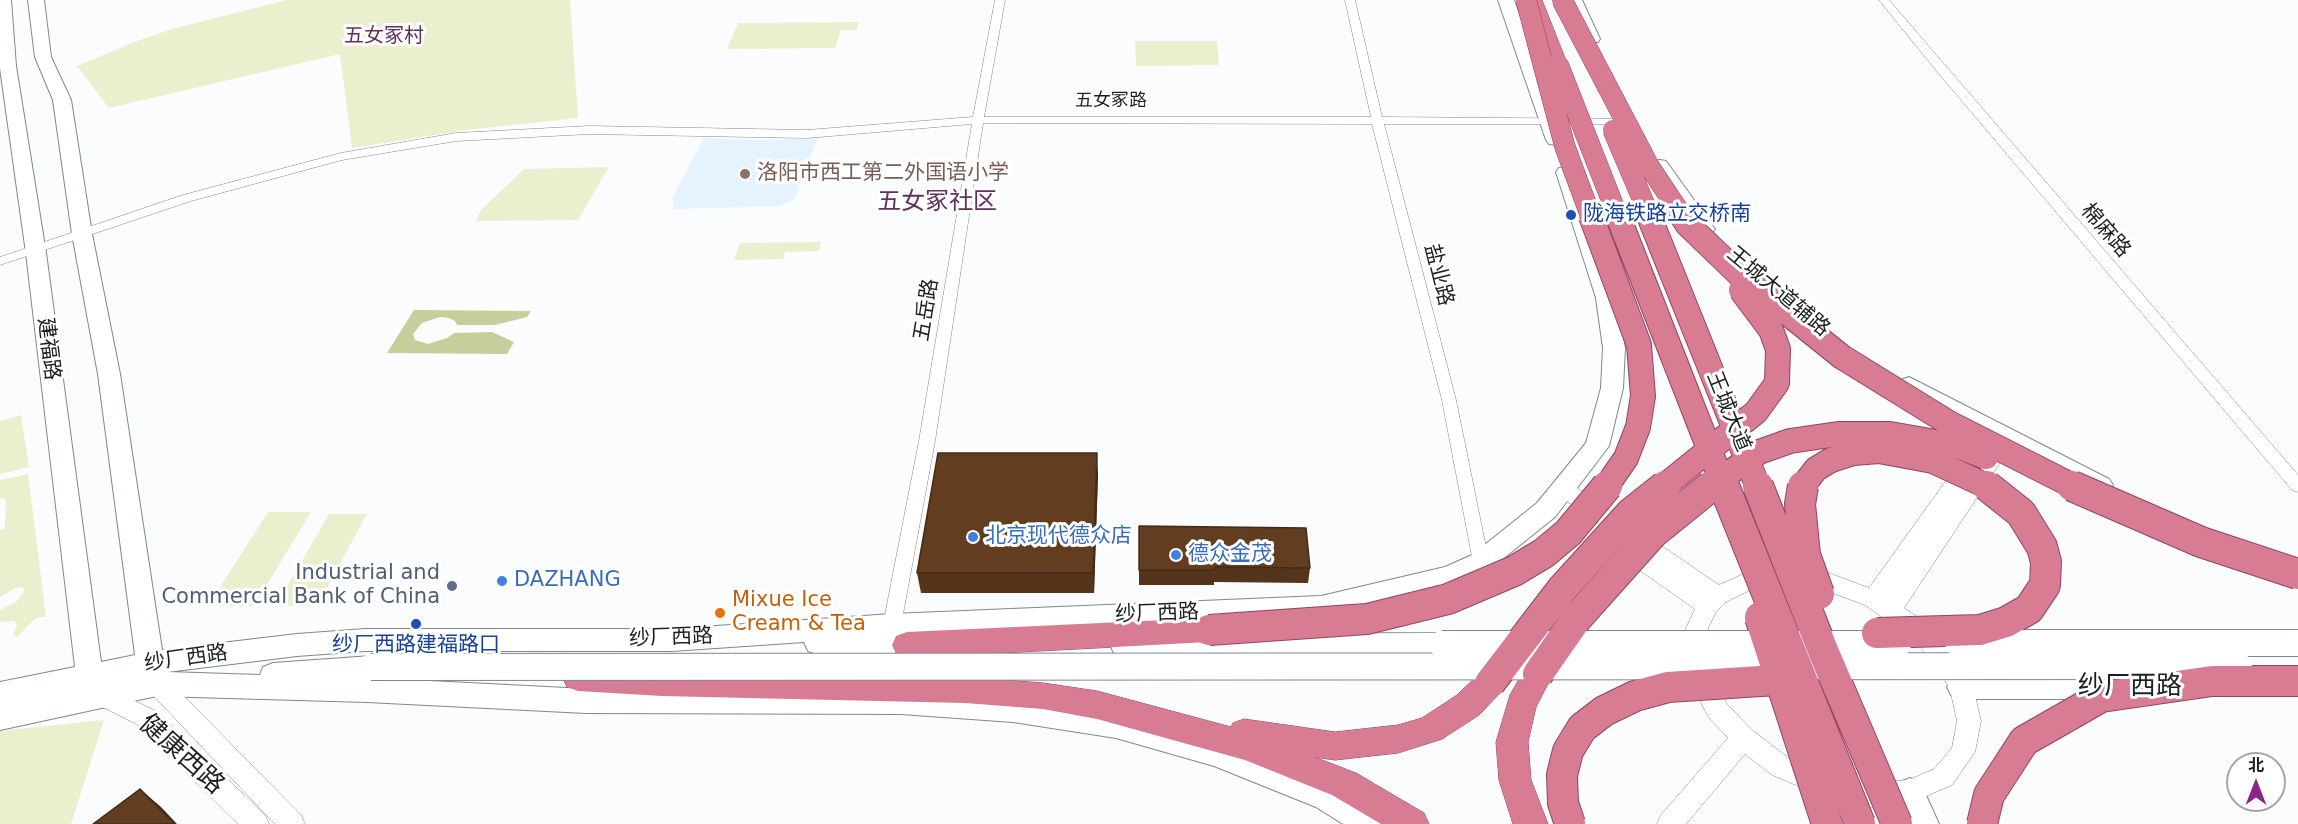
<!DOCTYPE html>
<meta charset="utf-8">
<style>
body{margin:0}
#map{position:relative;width:2298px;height:824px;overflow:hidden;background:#fafcfe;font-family:"DejaVu Sans","Noto Sans SC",sans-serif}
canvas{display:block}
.north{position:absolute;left:2226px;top:752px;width:60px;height:60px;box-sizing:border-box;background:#fff;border:2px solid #a5a6a7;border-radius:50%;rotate:0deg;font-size:16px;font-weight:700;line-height:24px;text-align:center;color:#1d2023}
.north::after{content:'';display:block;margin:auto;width:21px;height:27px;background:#8f2488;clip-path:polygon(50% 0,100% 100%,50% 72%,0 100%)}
</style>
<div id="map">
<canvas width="2298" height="824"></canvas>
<div class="north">北</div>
</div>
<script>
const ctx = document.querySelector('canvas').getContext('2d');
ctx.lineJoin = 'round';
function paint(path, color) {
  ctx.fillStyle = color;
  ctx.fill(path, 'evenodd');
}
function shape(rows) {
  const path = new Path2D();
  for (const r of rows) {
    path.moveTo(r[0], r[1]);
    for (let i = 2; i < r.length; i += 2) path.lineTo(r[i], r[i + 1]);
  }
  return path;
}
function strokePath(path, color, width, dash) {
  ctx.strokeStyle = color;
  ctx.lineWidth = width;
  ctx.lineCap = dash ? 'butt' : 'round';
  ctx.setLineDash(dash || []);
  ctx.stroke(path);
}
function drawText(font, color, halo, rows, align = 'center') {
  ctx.font = font + ' "DejaVu Sans","Noto Sans SC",sans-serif';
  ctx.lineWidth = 6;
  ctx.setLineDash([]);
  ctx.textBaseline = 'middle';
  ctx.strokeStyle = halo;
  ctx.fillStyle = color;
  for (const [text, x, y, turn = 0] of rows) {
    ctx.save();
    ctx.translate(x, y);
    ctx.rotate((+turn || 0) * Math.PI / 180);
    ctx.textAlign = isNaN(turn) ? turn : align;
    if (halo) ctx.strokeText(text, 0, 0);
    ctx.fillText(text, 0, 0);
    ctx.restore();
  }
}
const built = shape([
 [704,138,763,140,819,138,815,145,794,200,779,206,674,209,672,198]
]);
const green = shape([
 [287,0,570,0,578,118,466,130,352,148,340,54,109,108,77,66,137,41,172,29],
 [859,22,857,30,841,30,835,48,727,49,738,23],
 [1135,41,1217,41,1219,65,1136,66],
 [609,167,578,220,476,221,481,210,524,169],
 [821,242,819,251,785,252,783,259,734,260,740,243],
 [21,415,29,467,0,474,0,421],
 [28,474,46,617,38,617,26,627,18,637,13,635,17,624,13,621,0,622,0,610,16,602,25,590,22,587,15,588,0,597,0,530,5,528,6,498,0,499,0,480],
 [268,512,311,512,254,606,208,606],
 [329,514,367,514,317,606,276,606],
 [104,720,71,824,0,824,0,731]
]);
const forest = shape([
 [414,310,531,311,527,317,495,325,457,325,455,321,449,318,440,317,422,323,413,334,415,340,428,344,447,338,454,333,492,332,514,342,507,354,387,353]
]);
const minor = shape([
 [995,0,1005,0,984,117,1371,117,1345,0,1355,0,1382,117,1633,119,1635,121,1629,124,1384,124,1456,400,1489,562,1487,567,1481,569,1475,567,1473,562,1442,400,1372,124,983,123,935,441,901,625,898,630,892,632,886,630,883,625,919,441,972,124,807,138,589,134,456,141,342,160,191,201,0,265,0,257,183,195,341,153,456,133,589,126,807,130,973,117,995,0],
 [1879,0,1889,0,2298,475,2298,492,2292,490,1939,74,1879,0]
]);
const tertiary = shape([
 [2000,440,2007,442,2010,447,2007,452,1904,608,1929,625,1952,651,1973,687,1981,721,1975,752,1952,785,1910,803,1870,807,1817,794,1772,775,1745,754,1686,824,1657,824,1661,815,1728,738,1709,718,1690,682,1683,654,1686,628,1695,609,1618,555,1615,549,1618,543,1623,541,1557,494,1554,489,1557,484,1564,481,1571,484,1719,585,1748,572,1786,567,1829,573,1869,588,1963,457,1970,455,1977,457,1980,461,1993,442,2000,440],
 [1786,585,1827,591,1865,605,1913,639,1936,665,1950,689,1957,721,1952,748,1934,769,1909,780,1870,783,1828,775,1790,759,1752,730,1727,704,1713,680,1707,654,1708,628,1716,612,1726,602,1752,589,1786,585],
 [157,674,165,677,301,815,305,824,275,824,149,691,145,684,149,677,157,674],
 [101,685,156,711,265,815,269,824,238,824,138,725,93,702,89,695,93,688,101,685]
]);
const secondary = shape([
 [0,0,11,0,16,66,46,253,101,662,135,655,98,374,72,234,53,100,35,57,28,0,44,0,51,57,71,100,92,234,120,374,162,650,297,634,365,629,672,629,892,614,1321,596,1445,567,1472,555,1537,503,1586,443,1601,388,1603,348,1596,298,1556,172,1559,168,1565,167,1571,168,1574,172,1616,298,1625,348,1623,388,1609,446,1555,517,1490,569,1450,586,1321,618,924,634,931,637,935,645,931,653,922,656,817,654,808,651,804,642,672,651,365,651,297,656,167,672,260,675,263,667,273,663,371,656,381,659,384,667,381,675,371,678,586,689,901,690,1013,698,1116,714,1216,741,1336,787,1380,814,1384,824,1343,824,1316,807,1214,766,1116,738,1013,722,901,714,586,713,367,702,157,696,0,730,0,682,75,667,26,253,0,68,0,0],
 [1498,0,1514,0,1564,140,1561,144,1555,145,1549,144,1546,140,1498,0],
 [1566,0,1582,0,1600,39,1598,42,1586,42,1566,0],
 [1660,160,1666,161,1712,225,1715,229,1712,233,1698,233,1651,165,1654,161,1660,160],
 [1909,377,2109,479,2113,485,2109,491,2101,494,2093,491,1901,390,1898,385,1901,380,1909,377],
 [1442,633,1451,636,1455,644,1451,652,1442,655,1123,656,1114,653,1110,645,1114,637,1123,634,1442,633],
 [1961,675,2119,675,2129,679,2133,687,2129,695,2119,699,1961,699,1951,695,1947,687,1951,679,1961,675],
 [1910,778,1920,782,1939,824,1909,824,1895,791,1900,782,1910,778]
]);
const trunk = shape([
 [1524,0,1542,0,1565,58,1563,62,1549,62,1547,58,1524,0],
 [1209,618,1220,621,1224,630,1220,639,1209,642,907,658,896,654,892,645,896,636,907,632,1209,618],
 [1538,661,1549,665,1553,674,1536,707,1528,742,1531,780,1548,824,1513,824,1499,780,1496,742,1510,695,1527,665,1538,661],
 [578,665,662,670,965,677,1043,683,1097,691,1231,727,1233,723,1244,719,1335,732,1398,725,1422,718,1457,695,1479,674,1490,670,1501,674,1505,683,1501,692,1479,715,1442,739,1398,753,1335,760,1314,757,1356,773,1424,813,1429,824,1381,824,1332,795,1245,760,1097,719,1043,709,965,703,662,696,578,691,567,687,563,678,567,669,578,665]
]);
const secondaryBridge = shape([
 [1958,643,2298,643],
 [1442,644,1898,644],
 [371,667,2239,666]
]);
const trunkBridgeFar2 = shape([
 [1526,0,1565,147,1591,217],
 [1562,0,1649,166,1683,217],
 [1558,64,1618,217],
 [1613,130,1650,217]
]);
const trunkBridgeFar1 = shape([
 [1591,216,1639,345,1643,396,1638,427,1626,458,1606,487],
 [1618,216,1724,487],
 [1649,216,1758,487],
 [1682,216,1688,225,1740,275,1842,357,1949,423,2075,487],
 [1663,487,1756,412,1777,383,1778,349,1771,330,1741,290],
 [1709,487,1759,452,1790,441,1838,434,1890,434,1958,446,1986,457],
 [1802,487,1816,469,1831,460,1853,453,1879,451,1933,461,1989,487]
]);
const trunkBridge = shape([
 [1724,486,1860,824],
 [1758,486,1824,653,1897,824],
 [1803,486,1800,504,1805,555,1819,594],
 [2072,486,2201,542,2298,574],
 [1760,617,1827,824],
 [1209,630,1367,619,1448,599,1514,571,1544,553,1568,533,1607,486],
 [1877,633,1980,630,2006,622,2029,609,2045,585,2046,562,2042,547,2021,513,1987,486],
 [1538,674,1577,618,1653,533,1711,486],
 [1490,683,1562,589,1631,513,1665,486],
 [1570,824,1563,803,1562,775,1568,751,1582,728,1604,711,1635,696,1668,687,1776,680],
 [1982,824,1989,795,2024,741,2101,697,2212,681,2298,681]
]);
const wall = shape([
 [1098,474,1094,593,921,593,917,573],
 [1139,526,1310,568,1308,583,1214,582,1214,585,1139,585]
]);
const shadedWall = shape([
 [1097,453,1098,474,1094,593,1093,573],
 [140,789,161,807,177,824,175,824]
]);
const building = shape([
 [938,453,1097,453,1093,573,917,573,938,453],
 [1139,526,1306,528,1310,568,1215,567,1215,570,1139,570,1139,526],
 [140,789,175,824,93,824,140,789]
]);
const markers = [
 [745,174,6,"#8d6e63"],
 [1571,215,6,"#1a4fb4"],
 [973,537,6,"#3f7fe0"],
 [1176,555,6,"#3f7fe0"],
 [502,581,6,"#3f7fe0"],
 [452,586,6,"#5c6f8a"],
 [720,613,6,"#e8710a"],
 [416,624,6,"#1a4fb4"]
];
const farStreetnames = [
 ["五女冢路",1111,101]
];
const farQuarternames = [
 ["五女冢村",384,37]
];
const educationNames = [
 ["洛阳市西工第二外国语小学",757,174]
];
const transitNames = [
 ["陇海铁路立交桥南",1583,215],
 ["纱厂西路建福路口",416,646,"center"]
];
const streetNames = [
 ["棉麻路",2105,231,49],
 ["盐业路",1438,275,76],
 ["王城大道辅路",1778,292,40],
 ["五岳路",927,310,-81],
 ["建福路",48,349,83],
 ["王城大道",1728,412,68],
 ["纱厂西路",1157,614,-2],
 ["纱厂西路",671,638,-2],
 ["纱厂西路",186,659,-8]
];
const shopNames = [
 ["北京现代德众店",985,537],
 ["德众金茂",1188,555],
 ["DAZHANG",514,581]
];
const serviceNames = [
 ["Industrial and",440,574],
 ["Commercial Bank of China",440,598]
];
const foodNames = [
 ["Mixue Ice",732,601],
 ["Cream & Tea",732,625]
];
const quarterNames = [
 ["五女冢社区",937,203]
];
const nearStreetnames = [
 ["纱厂西路",2130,687],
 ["健康西路",181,755,42]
];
paint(built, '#e5f3fe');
paint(green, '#eaf0ce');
paint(forest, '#c6cf9c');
strokePath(minor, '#7f8890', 1);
strokePath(tertiary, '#7f8890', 1);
strokePath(secondary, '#7f8890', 2);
strokePath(trunk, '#91475a', 1);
paint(minor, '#fff');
paint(tertiary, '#fff');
paint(secondary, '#fff');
paint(trunk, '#d87c93');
strokePath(secondaryBridge, '#7f8890', 28, []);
strokePath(trunkBridgeFar2, '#91475a', 21, []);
strokePath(trunkBridgeFar1, '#91475a', 26, []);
strokePath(trunkBridge, '#91475a', 32, []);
strokePath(secondaryBridge, '#fff', 26);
strokePath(trunkBridgeFar2, '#d87c93', 20);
strokePath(trunkBridgeFar1, '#d87c93', 24);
strokePath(trunkBridge, '#d87c93', 30);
paint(wall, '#54341b');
paint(shadedWall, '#452b16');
paint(building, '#623d1f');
strokePath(building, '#452b16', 1.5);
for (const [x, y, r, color] of markers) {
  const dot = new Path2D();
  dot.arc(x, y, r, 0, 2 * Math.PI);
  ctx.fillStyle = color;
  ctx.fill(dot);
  strokePath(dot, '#fff', 2);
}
drawText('18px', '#1d2023', '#fff', farStreetnames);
drawText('20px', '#632f5e', '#fff', farQuarternames);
drawText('21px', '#785e54', '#fff', educationNames, 'left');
drawText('21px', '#164399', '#fff', transitNames, 'left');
drawText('21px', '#1d2023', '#fff', streetNames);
drawText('21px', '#366cbe', '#fff', shopNames, 'left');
drawText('21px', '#4e5e75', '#fff', serviceNames, 'right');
drawText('21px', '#c56008', '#fff', foodNames, 'left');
drawText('24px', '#632f5e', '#fff', quarterNames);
drawText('26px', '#1d2023', '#fff', nearStreetnames);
</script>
